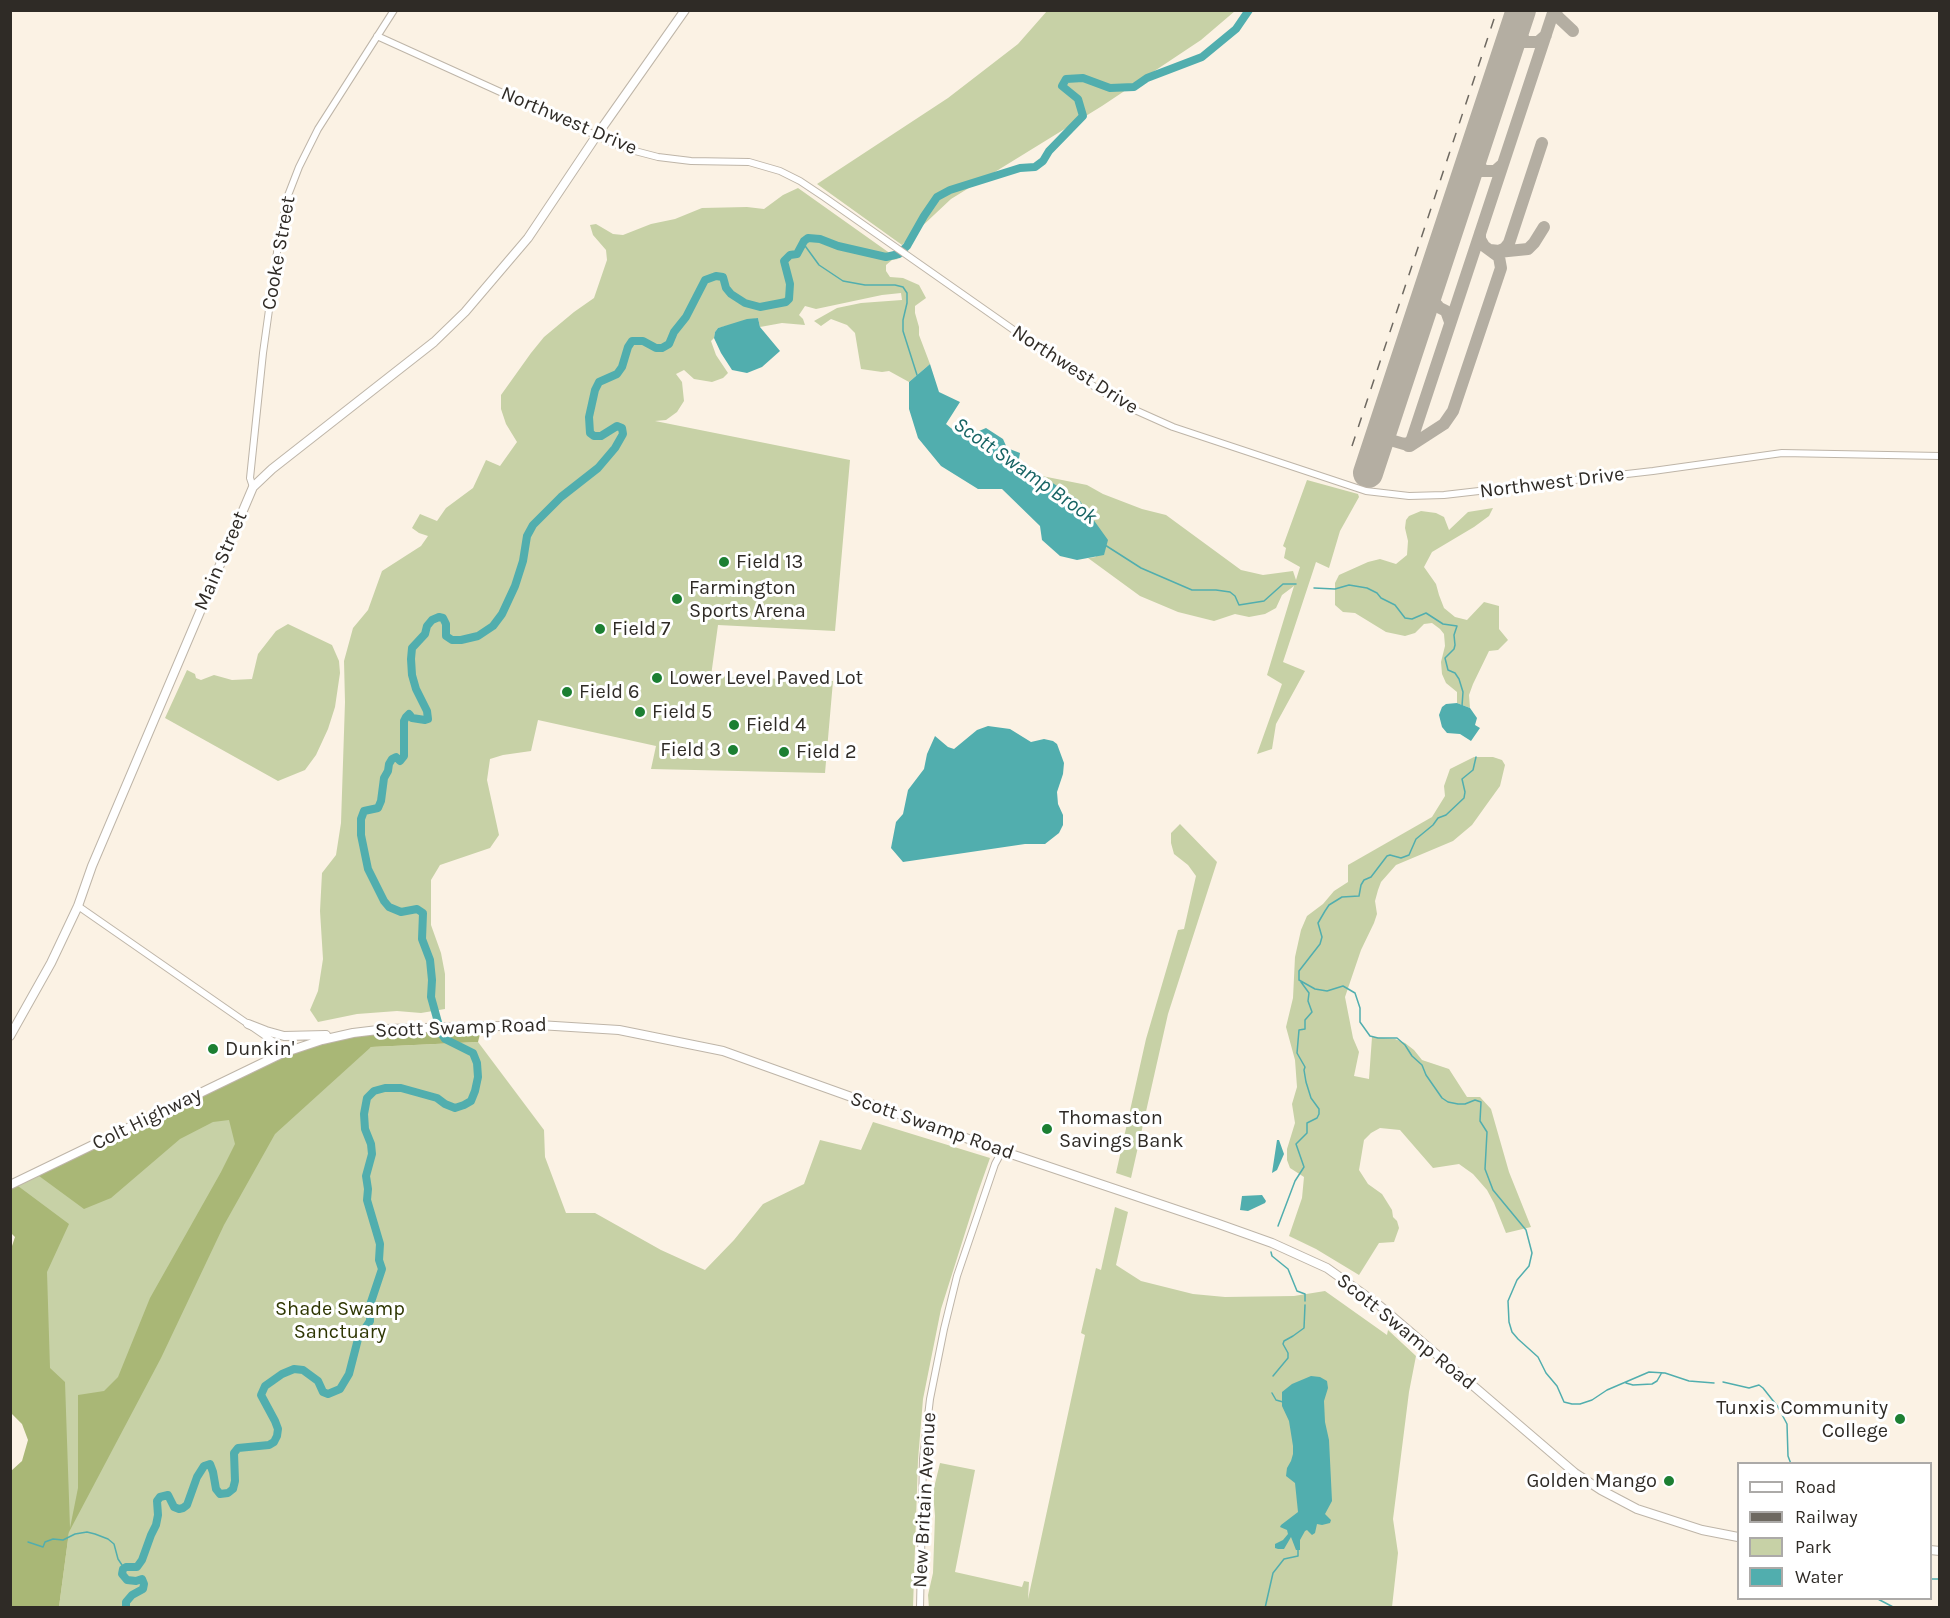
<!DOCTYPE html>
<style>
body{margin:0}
#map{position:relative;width:1950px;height:1618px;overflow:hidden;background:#fbf2e4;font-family:Karla,sans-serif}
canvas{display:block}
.frame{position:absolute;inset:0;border:12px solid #2f2b26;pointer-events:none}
.legend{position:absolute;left:1737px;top:1462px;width:195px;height:138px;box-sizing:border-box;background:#fff;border:2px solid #acaaa8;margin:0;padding:8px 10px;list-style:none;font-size:18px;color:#2f2b26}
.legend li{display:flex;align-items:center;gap:12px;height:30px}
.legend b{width:30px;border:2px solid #acaaa8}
</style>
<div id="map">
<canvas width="1950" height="1618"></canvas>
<div class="frame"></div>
<ul class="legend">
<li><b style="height:8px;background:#fff"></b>Road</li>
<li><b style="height:8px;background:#6e6961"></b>Railway</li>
<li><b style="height:16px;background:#c7d1a6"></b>Park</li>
<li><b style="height:16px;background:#51aeae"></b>Water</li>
</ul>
</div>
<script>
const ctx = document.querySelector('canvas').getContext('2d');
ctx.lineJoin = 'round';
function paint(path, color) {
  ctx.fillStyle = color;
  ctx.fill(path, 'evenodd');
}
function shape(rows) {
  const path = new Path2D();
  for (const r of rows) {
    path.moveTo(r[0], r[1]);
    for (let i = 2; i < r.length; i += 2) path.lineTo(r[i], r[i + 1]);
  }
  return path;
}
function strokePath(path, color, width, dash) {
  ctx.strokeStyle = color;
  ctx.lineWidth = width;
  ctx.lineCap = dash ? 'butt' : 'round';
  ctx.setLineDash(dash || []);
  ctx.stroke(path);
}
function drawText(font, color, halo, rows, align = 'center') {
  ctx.font = font + ' Karla,sans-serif';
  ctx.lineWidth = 6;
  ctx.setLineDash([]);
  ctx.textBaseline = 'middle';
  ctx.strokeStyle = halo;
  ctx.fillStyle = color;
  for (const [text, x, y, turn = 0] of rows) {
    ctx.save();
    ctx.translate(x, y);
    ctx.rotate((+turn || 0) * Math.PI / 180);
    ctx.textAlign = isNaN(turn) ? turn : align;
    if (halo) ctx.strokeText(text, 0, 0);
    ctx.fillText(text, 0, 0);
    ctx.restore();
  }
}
const green = shape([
 [1047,11,1235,11,1201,40,1102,106,951,199,902,245,817,184,948,98,1018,44],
 [798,188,898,259,892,260,886,265,886,271,890,277,903,278,919,285,926,298,915,306,915,313,919,327,919,335,930,364,909,382,889,371,882,372,861,369,855,333,847,325,831,319,821,326,814,321,837,308,861,303,902,300,901,293,882,295,816,309,805,306,799,315,803,319,805,325,782,323,760,327,758,318,718,328,715,332,714,338,711,341,716,355,728,373,723,378,712,382,694,379,684,370,676,374,682,382,684,401,677,412,666,420,655,421,850,460,835,631,718,625,711,676,833,681,825,773,651,769,656,746,538,720,531,751,503,755,490,759,487,780,499,835,490,848,440,865,431,880,431,925,441,953,445,974,445,1009,421,1013,397,1011,357,1014,318,1022,310,1010,318,991,323,959,320,911,322,873,336,855,341,823,345,702,344,661,353,628,368,610,382,571,421,546,428,536,419,533,412,528,420,514,437,521,446,508,473,488,486,460,500,466,517,442,506,424,501,409,501,395,531,353,544,337,574,312,594,298,607,260,606,250,593,235,590,225,596,224,613,234,623,235,651,224,675,219,702,208,747,207,764,209,783,195],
 [1042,476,1087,485,1103,494,1142,509,1166,515,1241,570,1263,575,1293,571,1296,580,1300,567,1284,558,1286,548,1283,546,1307,480,1358,494,1359,497,1340,531,1329,568,1316,562,1283,662,1305,671,1276,724,1272,749,1257,754,1282,684,1267,675,1294,586,1282,595,1276,608,1265,614,1249,617,1235,614,1214,621,1178,612,1140,596,1088,558,1096,557],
 [1493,508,1489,516,1474,527,1432,552,1424,567,1436,584,1439,595,1444,608,1455,617,1467,620,1484,602,1499,606,1499,629,1508,640,1498,650,1489,651,1473,684,1469,695,1470,708,1457,703,1457,692,1446,683,1442,674,1441,662,1445,646,1444,634,1440,629,1432,623,1424,624,1415,633,1405,636,1386,632,1355,613,1343,612,1335,605,1335,583,1339,575,1368,562,1380,559,1396,564,1407,555,1408,541,1405,528,1406,520,1409,516,1421,511,1436,513,1444,517,1449,530,1468,512],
 [288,624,332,645,339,661,340,673,335,707,328,729,316,755,305,770,278,781,165,718,187,670,195,674,196,678,201,680,214,675,232,680,252,679,258,654,276,631],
 [1474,757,1493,757,1502,760,1505,765,1500,786,1487,804,1472,825,1453,841,1396,865,1381,882,1378,890,1375,901,1377,914,1374,923,1361,950,1345,997,1353,1038,1359,1052,1354,1076,1369,1079,1372,1037,1395,1039,1405,1043,1414,1050,1422,1060,1449,1069,1467,1097,1480,1097,1491,1109,1509,1172,1531,1227,1506,1233,1494,1203,1487,1190,1473,1174,1459,1164,1433,1168,1400,1130,1380,1128,1371,1133,1364,1140,1359,1170,1368,1184,1382,1194,1392,1210,1393,1217,1397,1221,1399,1228,1394,1242,1379,1243,1359,1275,1316,1249,1289,1236,1302,1198,1304,1177,1290,1168,1287,1160,1287,1149,1295,1123,1292,1104,1297,1087,1295,1060,1286,1027,1293,998,1295,957,1301,930,1307,916,1323,904,1334,891,1348,882,1348,865,1432,817,1445,796,1444,786,1450,769],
 [1180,824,1217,862,1168,1014,1131,1178,1116,1173,1146,1039,1178,930,1184,929,1196,876,1188,865,1174,854,1171,843,1171,833],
 [478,1042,544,1130,545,1157,566,1213,595,1213,661,1250,705,1270,734,1240,763,1204,804,1184,820,1140,861,1150,873,1122,990,1158,977,1195,941,1309,923,1399,918,1460,913,1607,59,1607,69,1532,14,1183,35,1173,65,1191,371,1047],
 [1115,1207,1128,1212,1116,1265,1141,1281,1193,1294,1225,1297,1294,1296,1325,1291,1387,1335,1388,1330,1416,1356,1409,1392,1393,1519,1398,1553,1392,1607,929,1608,928,1595,933,1573,935,1516,933,1492,940,1463,975,1470,955,1572,1022,1587,1024,1581,1029,1582,1028,1599,1085,1335,1081,1333,1096,1268,1101,1270]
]);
const forest = shape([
 [482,1026,478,1042,371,1047,275,1134,224,1225,161,1358,69,1532,59,1607,11,1607,11,1471,22,1461,28,1440,22,1424,11,1413,10,1252,15,1237,10,1232,11,1185,14,1183,69,1224,47,1272,50,1368,65,1382,70,1528,78,1488,78,1395,104,1391,118,1377,150,1298,221,1172,235,1144,229,1120,213,1122,180,1139,111,1198,84,1209,35,1173,283,1053,338,1036]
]);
const water = shape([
 [758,318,760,327,780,351,762,367,747,373,732,370,721,353,714,338,715,332,718,328,747,319],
 [930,364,939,392,960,402,946,424,957,433,972,434,986,428,1003,439,1007,448,1020,453,1017,470,1042,476,1080,501,1108,540,1104,555,1077,560,1060,556,1042,540,1040,526,1002,489,978,489,941,466,918,438,909,409,909,382],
 [1457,703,1470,708,1477,718,1475,725,1480,728,1471,741,1460,734,1447,733,1442,727,1439,715,1442,707,1446,704],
 [988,726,1010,729,1031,742,1044,739,1053,741,1057,744,1064,763,1063,774,1057,792,1058,804,1063,815,1063,825,1059,833,1045,844,1025,844,903,862,891,848,896,822,903,814,908,790,924,769,927,754,935,736,948,747,954,749,977,730],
 [1277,1140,1279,1140,1284,1154,1277,1170,1272,1173],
 [1262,1195,1266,1201,1265,1203,1248,1211,1240,1210,1242,1196],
 [1311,1376,1320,1377,1327,1381,1328,1388,1324,1401,1325,1422,1329,1440,1332,1501,1325,1514,1331,1520,1330,1523,1322,1525,1317,1524,1315,1533,1312,1535,1307,1530,1305,1531,1300,1540,1300,1550,1296,1550,1291,1537,1284,1549,1278,1549,1275,1548,1275,1544,1283,1540,1288,1534,1287,1530,1280,1527,1281,1525,1298,1512,1295,1483,1286,1476,1287,1468,1291,1461,1293,1454,1293,1446,1289,1421,1282,1406,1282,1392,1292,1384]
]);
const stream = shape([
 [803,243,819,265,843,281,865,285,895,285,903,287,907,293,907,303,903,320,903,331,917,375],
 [1105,545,1141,568,1185,587,1192,590,1216,590,1230,592,1235,596,1239,605,1264,601,1283,584,1296,584],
 [1314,588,1335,589,1349,585,1367,588,1377,593,1381,598,1395,605,1405,618,1412,619,1426,613,1443,624,1457,626,1454,635,1455,645,1454,649,1445,658,1448,670,1455,673,1459,679,1463,692,1462,706],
 [1476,757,1473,770,1462,779,1465,792,1464,798,1446,815,1438,818,1433,825,1416,839,1409,855,1401,858,1390,855,1387,856,1371,877,1364,880,1361,885,1359,896,1342,897,1329,905,1325,911,1318,923,1322,937,1320,944,1299,971,1299,980,1315,989,1327,991,1343,986,1355,993,1360,1008,1360,1022,1370,1036,1378,1038,1397,1038,1405,1045,1412,1056,1422,1065,1426,1075,1442,1098,1448,1102,1458,1104,1465,1104,1475,1100,1481,1102,1480,1121,1487,1132,1485,1169,1493,1190,1526,1230,1532,1253,1529,1266,1517,1280,1508,1301,1509,1322,1512,1332,1518,1339,1538,1357,1546,1373,1557,1386,1564,1402,1572,1404,1580,1404,1592,1400,1607,1390,1649,1372,1665,1373,1689,1381,1714,1383],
 [1278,1226,1295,1181,1304,1167,1296,1144,1307,1133,1307,1123,1317,1118,1319,1114,1319,1109,1311,1098,1306,1082,1304,1070,1305,1067,1297,1053,1299,1030,1305,1029,1305,1020,1312,1012,1308,1001,1309,993,1301,982],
 [1271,1252,1272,1256,1288,1269,1297,1291,1305,1294,1305,1301],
 [1273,1376,1288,1358,1288,1353,1283,1344,1284,1341,1293,1336,1304,1328,1305,1305],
 [1723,1382,1749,1388,1759,1385,1763,1388,1778,1407,1787,1424,1788,1456,1791,1464],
 [1626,1383,1633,1385,1652,1384,1657,1381,1661,1374],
 [1272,1393,1276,1400,1283,1402],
 [28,1542,43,1547,45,1542,53,1539,63,1540,75,1534,87,1532,95,1534,108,1539,114,1544,118,1559,124,1568],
 [1930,1579,1940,1579],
 [1876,1598,1895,1608],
 [1265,1608,1273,1573,1284,1559,1298,1556,1298,1550],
 [1938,1608,1940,1605]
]);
const river = shape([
 [126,1608,126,1602,132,1595,143,1589,144,1584,142,1579,136,1581,127,1580,122,1574,123,1569,126,1567,137,1567,142,1560,151,1535,156,1525,158,1515,157,1501,160,1497,168,1495,174,1507,179,1509,183,1508,187,1505,197,1477,204,1466,210,1464,213,1472,216,1489,220,1494,228,1493,233,1489,235,1481,234,1453,238,1448,269,1445,274,1442,277,1436,278,1429,275,1421,261,1395,265,1386,282,1374,294,1369,303,1370,318,1381,323,1392,328,1394,340,1389,349,1374,358,1339,370,1321,370,1305,382,1269,379,1260,380,1244,367,1200,368,1189,366,1176,372,1154,371,1144,365,1129,364,1114,367,1098,374,1091,385,1088,401,1088,437,1098,445,1104,455,1108,464,1105,471,1101,475,1091,478,1077,477,1063,473,1053,445,1039,441,1033,431,997,432,980,430,960,422,939,423,913,417,909,401,912,389,907,384,901,368,869,361,835,361,819,364,811,378,808,381,801,384,778,388,771,389,764,392,759,396,757,400,761,404,756,404,721,406,717,409,714,412,718,425,720,428,719,427,711,416,689,412,675,411,659,412,648,425,634,427,626,432,620,439,617,443,618,446,624,446,636,452,640,461,640,478,636,493,626,502,614,515,586,523,561,527,536,533,525,561,497,598,468,615,448,623,434,622,428,617,426,601,436,594,436,590,433,589,417,595,390,599,382,617,374,622,367,628,347,632,341,643,341,656,348,662,348,669,344,674,332,686,317,705,280,716,276,723,277,726,288,731,294,745,303,760,307,786,302,789,299,790,284,784,261,790,255,797,254,804,241,808,238,820,239,838,246,886,257,899,254,907,246,924,216,937,197,950,190,1020,168,1035,167,1043,161,1049,151,1083,116,1078,99,1062,86,1066,79,1083,78,1110,88,1134,87,1147,78,1202,57,1236,29,1249,10]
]);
const taxiway = shape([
 [1556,10,1557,16,1573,31],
 [1518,22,1519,35,1527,42,1538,42,1546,35],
 [1508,51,1517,42,1527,42],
 [1474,152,1477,165,1485,171,1495,171,1503,164],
 [1465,180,1475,171,1484,171],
 [1490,250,1499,251,1505,248,1509,243,1542,143],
 [1498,252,1528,249,1534,243,1544,227],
 [1429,289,1432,300,1438,306],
 [1420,316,1425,309,1436,306,1446,311,1450,322],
 [1380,437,1404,444,1409,443,1412,439,1554,10],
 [1408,446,1410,446,1444,424,1453,411,1501,268,1499,257,1484,246,1480,239,1480,233]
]);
const runway = shape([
 [1368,473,1521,10]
]);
const secondary = shape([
 [377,36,615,144,635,151,658,157,691,161,749,162,780,171,800,181,824,197,1095,387,1126,406,1173,427,1366,491,1409,496,1444,495,1653,471,1782,453,1940,456],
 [253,487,250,478,263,353,278,245,287,198,299,167,318,129,394,10],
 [78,906,248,1024,274,1042,283,1053],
 [920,1608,923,1459,930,1399,944,1329,957,1276,995,1164,1002,1151]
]);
const highway = shape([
 [248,1024,266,1031,284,1036,326,1035],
 [10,1036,51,963,78,906,92,866,253,487,272,469,434,342,465,312,528,238,597,135,685,10],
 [10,1185,283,1053,322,1040,353,1033,386,1029,539,1025,619,1030,723,1051,1002,1151,1216,1223,1272,1243,1327,1268,1380,1306,1575,1473,1601,1490,1637,1509,1702,1530,1738,1537],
 [1930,1550,1940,1551]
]);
const rail = shape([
 [1352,446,1497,10]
]);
const markers = [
 [724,562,6,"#1c7f32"],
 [677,599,6,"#1c7f32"],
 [600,629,6,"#1c7f32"],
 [657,678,6,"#1c7f32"],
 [567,692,6,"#1c7f32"],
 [640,712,6,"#1c7f32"],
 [734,725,6,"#1c7f32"],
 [733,750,6,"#1c7f32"],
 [784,752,6,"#1c7f32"],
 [213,1049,6,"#1c7f32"],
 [1047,1129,6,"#1c7f32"],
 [1900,1419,6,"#1c7f32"],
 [1669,1481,6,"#1c7f32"]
];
const streetNames = [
 ["Northwest Drive",569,121,23],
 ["Cooke Street",279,253,-80],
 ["Northwest Drive",1075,370,33],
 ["Northwest Drive",1552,483,-7],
 ["Main Street",221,561,-67],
 ["Scott Swamp Road",461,1028,-2],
 ["Colt Highway",147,1119,-26],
 ["Scott Swamp Road",932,1126,19],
 ["Scott Swamp Road",1406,1332,39],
 ["New Britain Avenue",925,1500,-87]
];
const poiNames = [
 ["Field 13",736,562],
 ["Farmington",689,588],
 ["Sports Arena",689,611],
 ["Field 7",612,629],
 ["Lower Level Paved Lot",669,678],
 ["Field 6",579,692],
 ["Field 5",652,712],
 ["Field 4",746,725],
 ["Field 3",721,750,"right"],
 ["Field 2",796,752],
 ["Dunkin'",225,1049],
 ["Thomaston",1059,1118],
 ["Savings Bank",1059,1141],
 ["Tunxis Community",1888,1408,"right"],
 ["College",1888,1431,"right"],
 ["Golden Mango",1657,1481,"right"]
];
const parkNames = [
 ["Shade Swamp",340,1309],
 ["Sanctuary",340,1332]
];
const waterNames = [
 ["Scott Swamp Brook",1025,471,35]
];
paint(green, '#c7d1a6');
paint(forest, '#a9b776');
paint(water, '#51aeae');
strokePath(stream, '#51aeae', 1.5);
strokePath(river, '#51aeae', 8);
strokePath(taxiway, '#b4aea2', 12);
strokePath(runway, '#b4aea2', 30);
strokePath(secondary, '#beb5a8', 8);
strokePath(highway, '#beb5a8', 10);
strokePath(secondary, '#fff', 6);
strokePath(highway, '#fff', 8);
strokePath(rail, '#6e6961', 1.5, [10, 10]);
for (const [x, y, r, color] of markers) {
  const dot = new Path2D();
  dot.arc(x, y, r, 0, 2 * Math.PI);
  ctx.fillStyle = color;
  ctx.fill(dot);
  strokePath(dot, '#fff', 2);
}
drawText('20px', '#2f2b26', '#fff', streetNames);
drawText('20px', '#2f2b26', '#fff', poiNames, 'left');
drawText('20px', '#2e3602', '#fff', parkNames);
drawText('italic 21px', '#176464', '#fff', waterNames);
</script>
